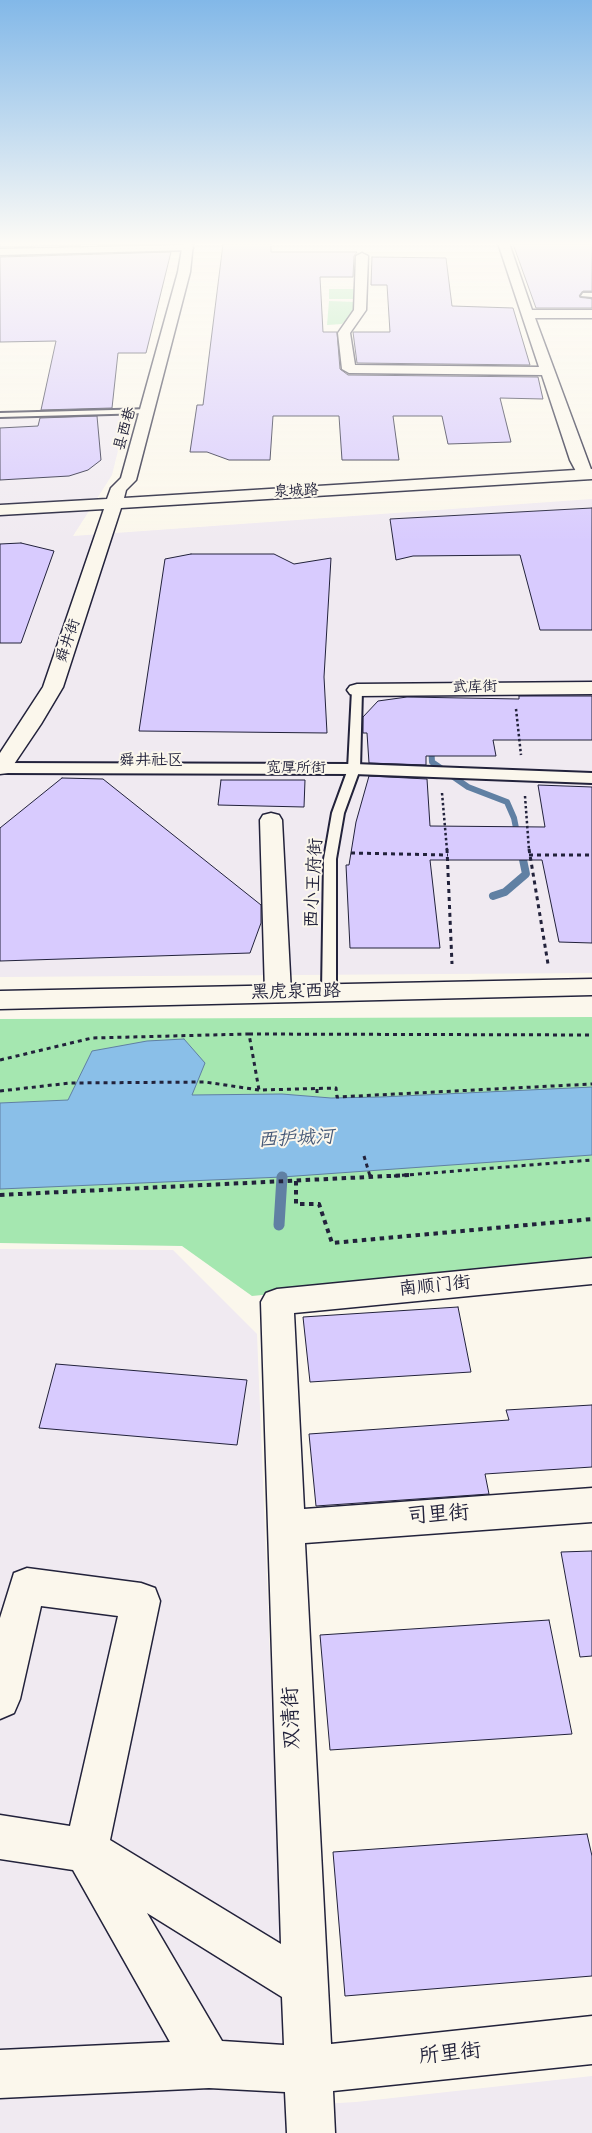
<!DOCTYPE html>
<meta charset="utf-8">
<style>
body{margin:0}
canvas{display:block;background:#fbf7ec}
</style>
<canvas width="592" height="2133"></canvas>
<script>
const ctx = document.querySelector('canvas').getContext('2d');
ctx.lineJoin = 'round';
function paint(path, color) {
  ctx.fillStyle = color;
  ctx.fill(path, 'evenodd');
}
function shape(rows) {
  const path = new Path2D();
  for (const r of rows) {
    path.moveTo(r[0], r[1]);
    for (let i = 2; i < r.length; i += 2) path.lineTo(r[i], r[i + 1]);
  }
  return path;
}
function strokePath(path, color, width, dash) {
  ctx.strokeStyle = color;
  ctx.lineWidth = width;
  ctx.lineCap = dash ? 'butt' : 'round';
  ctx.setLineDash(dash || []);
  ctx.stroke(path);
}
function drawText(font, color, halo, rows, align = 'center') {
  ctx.font = font + ' Mynerve,"LXGW WenKai TC",sans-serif';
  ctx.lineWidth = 4;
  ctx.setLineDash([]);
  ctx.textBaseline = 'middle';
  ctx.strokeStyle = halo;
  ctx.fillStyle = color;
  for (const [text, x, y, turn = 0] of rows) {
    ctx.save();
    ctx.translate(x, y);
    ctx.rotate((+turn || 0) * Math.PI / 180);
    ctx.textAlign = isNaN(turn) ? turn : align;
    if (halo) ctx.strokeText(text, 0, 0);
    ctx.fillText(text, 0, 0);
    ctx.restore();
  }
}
const built = shape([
 [127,414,112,475,73,536,592,499,592,973,0,977,0,418],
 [0,1249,173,1250,257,1334,288,2106,356,2102,592,2076,592,2133,0,2133]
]);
const green = shape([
 [329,289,357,289,356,299,329,299],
 [329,301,357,302,356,310,342,324,327,325],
 [592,1017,592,1262,252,1296,182,1246,0,1243,0,1019]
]);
const water = shape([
 [184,1039,205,1063,192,1095,282,1094,331,1098,381,1097,592,1087,592,1155,282,1177,0,1189,0,1103,68,1100,92,1051,147,1041,184,1039]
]);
const streamFar2 = shape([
 [431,745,432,762,468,787,507,802,514,818,518,838]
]);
const streamFar1 = shape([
 [493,896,505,892,526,874,521,850]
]);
const stream = shape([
 [279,1225,282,1177]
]);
const building = shape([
 [0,243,164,243,0,247,0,243],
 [271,243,271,252,357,252,354,256,353,277,320,277,323,332,337,332,340,369,348,375,538,377,543,399,500,398,511,442,448,444,442,416,393,416,399,460,342,460,339,416,273,416,270,460,229,460,207,452,190,452,197,405,203,405,223,244,271,243],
 [513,244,592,244,592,291,583,291,579,296,592,299,592,308,536,308,513,244],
 [171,252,146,353,118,353,112,408,41,410,56,341,0,342,0,257,171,252],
 [372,257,446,258,452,306,513,308,530,365,357,363,353,332,390,332,387,285,371,285,372,257],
 [97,416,101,460,88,470,69,476,0,480,0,428,38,426,40,418,97,416],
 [592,508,592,630,540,630,520,555,413,556,396,560,390,519,592,508],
 [21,543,54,551,21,643,0,643,0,544,21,543],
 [191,554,274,554,294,564,331,558,324,677,327,733,139,731,165,559,191,554],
 [519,696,592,696,592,740,493,740,496,756,426,756,426,765,369,763,367,733,363,733,363,717,378,701,407,697,519,699,519,696],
 [369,776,427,779,430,826,545,827,538,785,592,787,592,943,559,942,542,860,430,860,440,948,350,948,346,865,349,865,356,822,369,776],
 [62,778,103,779,261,905,261,923,250,953,0,961,0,828,62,778],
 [221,780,305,780,304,807,218,805,221,780],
 [458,1307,471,1372,310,1382,303,1317,458,1307],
 [56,1364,247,1380,237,1445,39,1428,56,1364],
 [592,1405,592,1467,485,1474,489,1494,316,1506,309,1434,509,1420,506,1410,592,1405],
 [592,1551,592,1656,580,1657,561,1552,592,1551],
 [549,1620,572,1734,330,1750,320,1635,549,1620],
 [587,1834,592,1856,592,1976,345,1996,333,1852,587,1834]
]);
const pathFar2 = shape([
 [516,709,521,755],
 [442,793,447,850],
 [525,796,529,850]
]);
const pathFar1 = shape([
 [447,849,452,964],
 [529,849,548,964],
 [351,853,448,855],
 [529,855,592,855],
 [249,1034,592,1035],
 [0,1060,92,1038,249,1034,259,1090],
 [317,1089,317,1094],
 [0,1091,70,1083,205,1082,259,1090,336,1088,337,1097,592,1084],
 [364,1156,370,1176],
 [394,1176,592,1160]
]);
const path = shape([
 [370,1175,371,1178],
 [296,1181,296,1204,319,1204,332,1243,592,1219],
 [0,1195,409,1175]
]);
const service = shape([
 [583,293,592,293,592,297,581,296,583,293],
 [151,409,152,411,148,413,0,417,0,413,151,409],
 [357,687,362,690,360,769,344,813,336,859,336,992,329,997,322,992,324,859,332,813,348,769,352,690,357,687]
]);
const pedestrian = shape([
 [0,763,354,764,592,773,592,783,354,774,0,773,0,763]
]);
const minor = shape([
 [498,243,509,243,532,310,592,310,592,318,535,318,592,472,591,477,579,477,570,460,542,375,349,373,342,369,338,333,354,310,356,256,362,253,368,256,366,310,350,333,355,365,539,367,498,243],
 [187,245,193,248,191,250,0,255,0,249,187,245],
 [592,682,592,694,357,696,350,694,347,690,350,686,357,684,592,682],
 [271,813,279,815,282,820,291,993,287,999,278,1002,269,999,265,993,260,820,263,815,271,813],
 [592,1258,592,1284,294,1313,304,1509,592,1488,592,1522,305,1543,331,2044,592,2016,592,2064,333,2091,335,2133,287,2133,285,2092,209,2088,0,2098,0,2050,170,2042,73,1870,0,1859,0,1815,70,1826,118,1616,41,1606,20,1699,14,1713,0,1719,0,1618,14,1573,27,1568,141,1583,155,1588,160,1601,110,1840,281,1944,261,1302,266,1293,277,1289,592,1258],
 [147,1913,282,1997,284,2045,222,2041,147,1913]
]);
const tertiary = shape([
 [592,979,592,995,0,1009,0,991,592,979]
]);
const secondary = shape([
 [183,243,193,243,190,272,136,480,126,490,124,498,592,469,592,479,121,508,63,687,41,724,8,773,0,774,0,753,43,687,104,509,0,515,0,505,107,499,111,488,121,478,178,272,183,243]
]);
const farStreetnames = [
 ["县西巷",126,429,-74],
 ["泉城路",296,492,-3],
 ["舜井街",69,641,-71],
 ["武库街",475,688,-1],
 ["宽厚所街",296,769]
];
const farQuarternames = [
 ["舜井社区",151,762]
];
const streetNames = [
 ["西小王府街",315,883,-87],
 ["黑虎泉西路",296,993,-1],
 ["南顺门街",435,1287,-6]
];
const waterNames = [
 ["西护城河",296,1140,-3]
];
const nearStreetnames = [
 ["司里街",438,1516,-4],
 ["双清街",293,1718,-92],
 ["所里街",450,2055,-6]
];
paint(built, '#f0eaf1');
paint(green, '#a5e7b0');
paint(water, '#8abfe8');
strokePath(water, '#6080a3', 1);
strokePath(streamFar2, '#6080a3', 6);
strokePath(streamFar1, '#6080a3', 8);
strokePath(stream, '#6080a3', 11);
paint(building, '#d8cbfe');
strokePath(building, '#22223b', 1);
strokePath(service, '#22223b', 4);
strokePath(pedestrian, '#22223b', 4);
strokePath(minor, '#22223b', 3);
strokePath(tertiary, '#22223b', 3);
strokePath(secondary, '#22223b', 3);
strokePath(pathFar2, '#22223b', 2.5, [2.5, 2.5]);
strokePath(pathFar1, '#22223b', 3, [4, 4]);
strokePath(path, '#22223b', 4, [4.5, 4.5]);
paint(service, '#fbf7ec');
paint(pedestrian, '#fbf7ec');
paint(minor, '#fbf7ec');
paint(tertiary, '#fbf7ec');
paint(secondary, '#fbf7ec');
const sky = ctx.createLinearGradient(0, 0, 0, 542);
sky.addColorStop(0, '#82b8e8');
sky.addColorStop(0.45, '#fdfbf6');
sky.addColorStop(1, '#fdfbf600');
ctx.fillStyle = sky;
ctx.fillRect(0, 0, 592, 542);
drawText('15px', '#22223b', '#fbf7ec', farStreetnames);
drawText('16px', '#22223b', '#fbf7ec', farQuarternames);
drawText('18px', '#22223b', '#fbf7ec', streetNames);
drawText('italic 19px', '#465978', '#fbf7ec', waterNames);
drawText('21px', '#22223b', '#fbf7ec', nearStreetnames);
</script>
